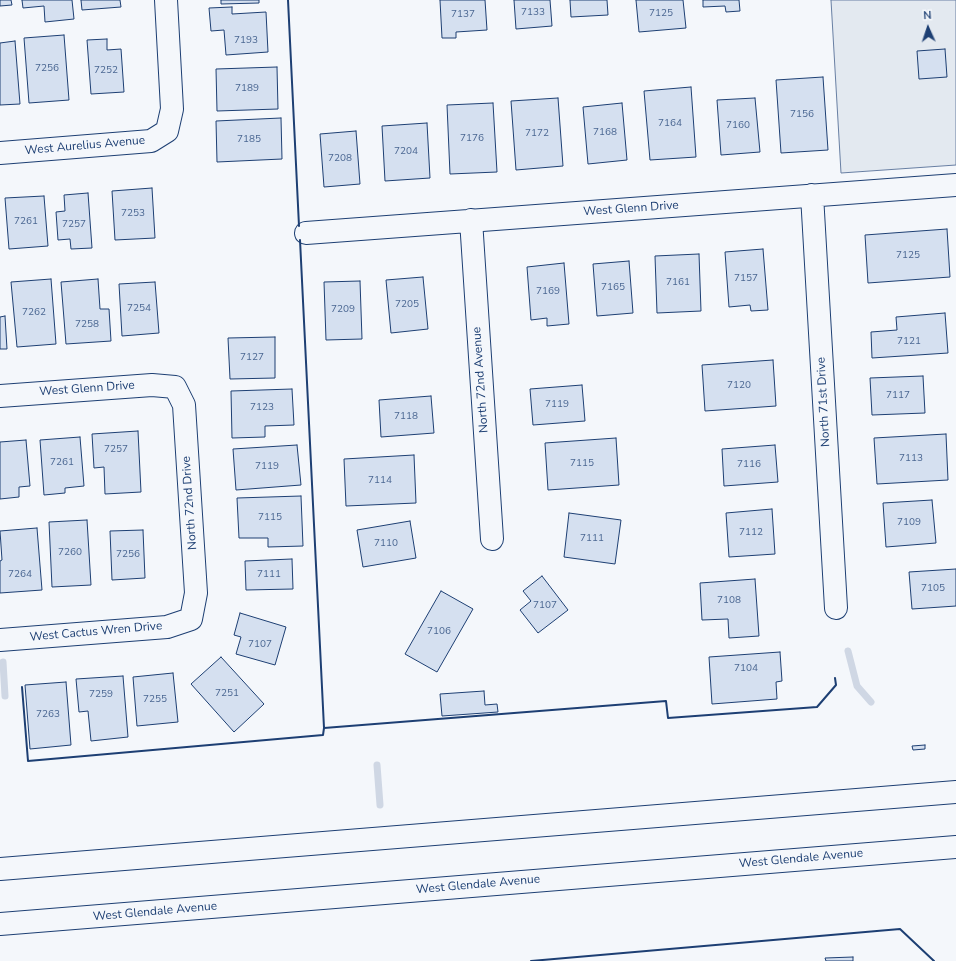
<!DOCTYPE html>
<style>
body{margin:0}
#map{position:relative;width:956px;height:961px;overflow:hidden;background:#f4f7fb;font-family:"Nunito Sans",sans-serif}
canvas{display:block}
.north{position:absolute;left:908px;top:8px;width:40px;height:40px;-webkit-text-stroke:3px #f4f7fb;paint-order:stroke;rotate:357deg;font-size:11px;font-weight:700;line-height:16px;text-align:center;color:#1d3f73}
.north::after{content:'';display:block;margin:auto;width:14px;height:18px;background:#1d3f73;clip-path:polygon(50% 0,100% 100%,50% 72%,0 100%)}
</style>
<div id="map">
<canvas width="956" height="961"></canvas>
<div class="north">N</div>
</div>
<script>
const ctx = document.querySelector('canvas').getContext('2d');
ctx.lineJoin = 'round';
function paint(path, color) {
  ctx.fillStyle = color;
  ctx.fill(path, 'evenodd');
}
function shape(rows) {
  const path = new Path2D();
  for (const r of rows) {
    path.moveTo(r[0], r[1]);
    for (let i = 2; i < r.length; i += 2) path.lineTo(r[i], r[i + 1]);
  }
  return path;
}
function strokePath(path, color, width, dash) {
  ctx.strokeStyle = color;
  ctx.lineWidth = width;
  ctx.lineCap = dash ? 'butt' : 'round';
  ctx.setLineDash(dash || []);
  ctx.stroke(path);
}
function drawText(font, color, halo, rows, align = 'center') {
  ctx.font = font + ' "Nunito Sans",sans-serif';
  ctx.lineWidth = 3;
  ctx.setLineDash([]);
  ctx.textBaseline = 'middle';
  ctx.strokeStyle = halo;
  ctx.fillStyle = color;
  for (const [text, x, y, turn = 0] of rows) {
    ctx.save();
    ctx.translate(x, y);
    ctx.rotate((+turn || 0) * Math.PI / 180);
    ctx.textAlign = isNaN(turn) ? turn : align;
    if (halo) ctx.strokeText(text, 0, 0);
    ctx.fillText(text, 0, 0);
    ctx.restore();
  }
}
const green = shape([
 [831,0,956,0,956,165,841,173,831,0]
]);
const stream = shape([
 [848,651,857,686,871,702],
 [3,662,5,696],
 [377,765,380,805]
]);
const building = shape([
 [0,0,11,0,12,5,0,6,0,0],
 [22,0,72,0,74,19,45,22,44,6,23,8,22,0],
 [81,0,120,0,121,7,82,10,81,0],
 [221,0,259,0,259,3,221,4,221,0],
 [440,0,485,0,487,30,456,32,456,38,442,38,440,0],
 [514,0,550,0,552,26,516,29,514,0],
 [570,0,607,0,608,15,571,17,570,0],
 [636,0,683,0,686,28,639,32,636,0],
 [703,0,739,0,740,11,726,12,725,6,703,7,703,0],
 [232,7,232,14,266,12,268,52,226,55,224,30,211,31,209,8,232,7],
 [64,35,69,100,29,103,24,38,64,35],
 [107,39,107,50,121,49,124,92,91,94,87,40,107,39],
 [15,41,20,104,0,105,0,43,15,41],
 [945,49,947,77,919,79,917,51,945,49],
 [277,67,278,109,217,111,216,69,277,67],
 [823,77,828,150,781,153,776,80,823,77],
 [691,87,696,157,650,160,644,91,691,87],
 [558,98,563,166,516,170,511,101,558,98],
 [755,98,760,152,721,155,717,100,755,98],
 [493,103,497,172,450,174,447,105,493,103],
 [622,103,627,160,588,164,583,107,622,103],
 [281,118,282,159,217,162,216,121,281,118],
 [427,123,430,178,385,181,382,126,427,123],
 [356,131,360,184,324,187,320,134,356,131],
 [152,188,155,238,115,240,112,191,152,188],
 [88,193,92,248,71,249,70,239,58,240,56,212,65,211,64,195,88,193],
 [44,196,48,246,9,249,5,198,44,196],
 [947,229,950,277,868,283,865,235,947,229],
 [763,249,768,310,751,311,750,305,729,307,725,252,763,249],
 [699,254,701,311,657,313,655,256,699,254],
 [629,261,633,313,597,316,593,264,629,261],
 [564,263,569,324,547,326,547,318,531,320,527,267,564,263],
 [423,277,428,329,391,333,386,280,423,277],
 [51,279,56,344,17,347,11,282,51,279],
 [98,279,100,309,109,309,111,341,66,344,61,282,98,279],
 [360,281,362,339,326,340,324,282,360,281],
 [155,282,159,333,122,336,119,284,155,282],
 [945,313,948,353,872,358,871,332,897,330,896,317,945,313],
 [5,316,7,349,0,349,0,317,5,316],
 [275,337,275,378,230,379,228,338,275,337],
 [773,360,776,406,705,411,702,365,773,360],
 [923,376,925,413,872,415,870,378,923,376],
 [582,385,585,421,533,425,530,389,582,385],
 [292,389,294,425,265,426,265,437,232,438,231,391,292,389],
 [431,396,434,433,381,437,379,400,431,396],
 [138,431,141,492,105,494,104,467,94,468,92,434,138,431],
 [946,434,948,480,877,484,874,438,946,434],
 [80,437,84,486,65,488,65,493,44,495,40,440,80,437],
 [616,438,619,485,548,490,545,443,616,438],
 [26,440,30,486,19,487,19,497,0,499,0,442,26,440],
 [297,445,301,485,236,490,233,449,297,445],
 [775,445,778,482,724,486,722,449,775,445],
 [414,455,416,503,346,506,344,459,414,455],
 [301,496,303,546,268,547,268,538,239,538,237,498,301,496],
 [932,500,936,543,886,547,883,503,932,500],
 [772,509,775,554,729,557,726,513,772,509],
 [569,513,621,520,615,564,564,557,569,513],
 [87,520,91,585,52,587,49,522,87,520],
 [410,521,416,558,363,567,357,530,410,521],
 [37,528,42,590,0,593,0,561,2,560,0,531,37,528],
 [143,530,145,578,112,580,110,531,143,530],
 [292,559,293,589,246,590,245,561,292,559],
 [956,569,956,606,912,609,909,572,956,569],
 [542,576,568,610,538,633,520,610,531,601,523,591,542,576],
 [755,579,759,636,729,638,728,619,702,620,700,583,755,579],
 [441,591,473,609,437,672,405,654,441,591],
 [240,613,286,627,275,665,236,654,241,637,234,635,240,613],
 [780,652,782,681,776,682,777,699,712,704,709,657,780,652],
 [221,657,264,704,234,732,191,684,221,657],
 [173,673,178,722,137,726,133,677,173,673],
 [123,676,128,737,91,741,88,711,79,712,76,679,123,676],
 [66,682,71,745,30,749,25,685,66,682],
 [484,691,485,705,497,704,498,712,442,716,440,694,484,691],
 [925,745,925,749,913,750,912,746,925,745],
 [853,957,853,961,826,961,825,958,853,957]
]);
const minor = shape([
 [0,153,151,141,167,131,172,109,166,0],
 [812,195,836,608],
 [471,220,492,539],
 [306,233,956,185],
 [0,396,152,385,175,387,184,405,196,593,191,619,167,627,0,640]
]);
const secondary = shape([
 [0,869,956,792],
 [0,924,956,847]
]);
const wall = shape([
 [288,0,299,226],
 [22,687,28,761,323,735,324,728,300,240],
 [324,728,666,701,668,718,817,707,836,685,835,678],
 [531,961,900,929,934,961]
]);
const numberNames = [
 ["7133",533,13],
 ["7125",661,14],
 ["7137",463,15],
 ["7193",246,41],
 ["7256",47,69],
 ["7252",106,71],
 ["7189",247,89],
 ["7156",802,115],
 ["7164",670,124],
 ["7160",738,126],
 ["7168",605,133],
 ["7172",537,134],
 ["7176",472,139],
 ["7185",249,140],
 ["7204",406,152],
 ["7208",340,159],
 ["7253",133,214],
 ["7261",26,222],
 ["7257",74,225],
 ["7125",908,256],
 ["7157",746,279],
 ["7161",678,283],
 ["7165",613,288],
 ["7169",548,292],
 ["7205",407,305],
 ["7254",139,309],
 ["7209",343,310],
 ["7262",34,313],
 ["7258",87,325],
 ["7121",909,342],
 ["7127",252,358],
 ["7120",739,386],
 ["7117",898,396],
 ["7119",557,405],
 ["7123",262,408],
 ["7118",406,417],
 ["7257",116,450],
 ["7113",911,459],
 ["7261",62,463],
 ["7115",582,464],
 ["7116",749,465],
 ["7119",267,467],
 ["7114",380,481],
 ["7115",270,518],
 ["7109",909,523],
 ["7112",751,533],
 ["7111",592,539],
 ["7110",386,544],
 ["7260",70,553],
 ["7256",128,555],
 ["7264",20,575],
 ["7111",269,575],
 ["7105",933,589],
 ["7108",729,601],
 ["7107",545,606],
 ["7106",439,632],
 ["7107",260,645],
 ["7104",746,669],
 ["7251",227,694],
 ["7259",101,695],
 ["7255",155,700],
 ["7263",48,715]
];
const streetNames = [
 ["West Aurelius Avenue",85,146,-5],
 ["West Glenn Drive",631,209,-4],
 ["North 72nd Avenue",481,380,-94],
 ["West Glenn Drive",87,389,-4],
 ["North 71st Drive",824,402,-93],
 ["North 72nd Drive",190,503,-94],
 ["West Cactus Wren Drive",96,632,-5],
 ["West Glendale Avenue",801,859,-5],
 ["West Glendale Avenue",478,885,-5],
 ["West Glendale Avenue",155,912,-5]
];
paint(green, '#e3e9f0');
strokePath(green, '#687fa3', 1);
strokePath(stream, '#cfd7e4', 7);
paint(building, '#d5e0f0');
strokePath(building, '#1d3f73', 1);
strokePath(minor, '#1d3f73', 24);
strokePath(secondary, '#1d3f73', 24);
strokePath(minor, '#f4f7fb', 22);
strokePath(secondary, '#f4f7fb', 22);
strokePath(wall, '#1d3f73', 2);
drawText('10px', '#4b6792', null, numberNames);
drawText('12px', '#1d3f73', '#f4f7fb', streetNames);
</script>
